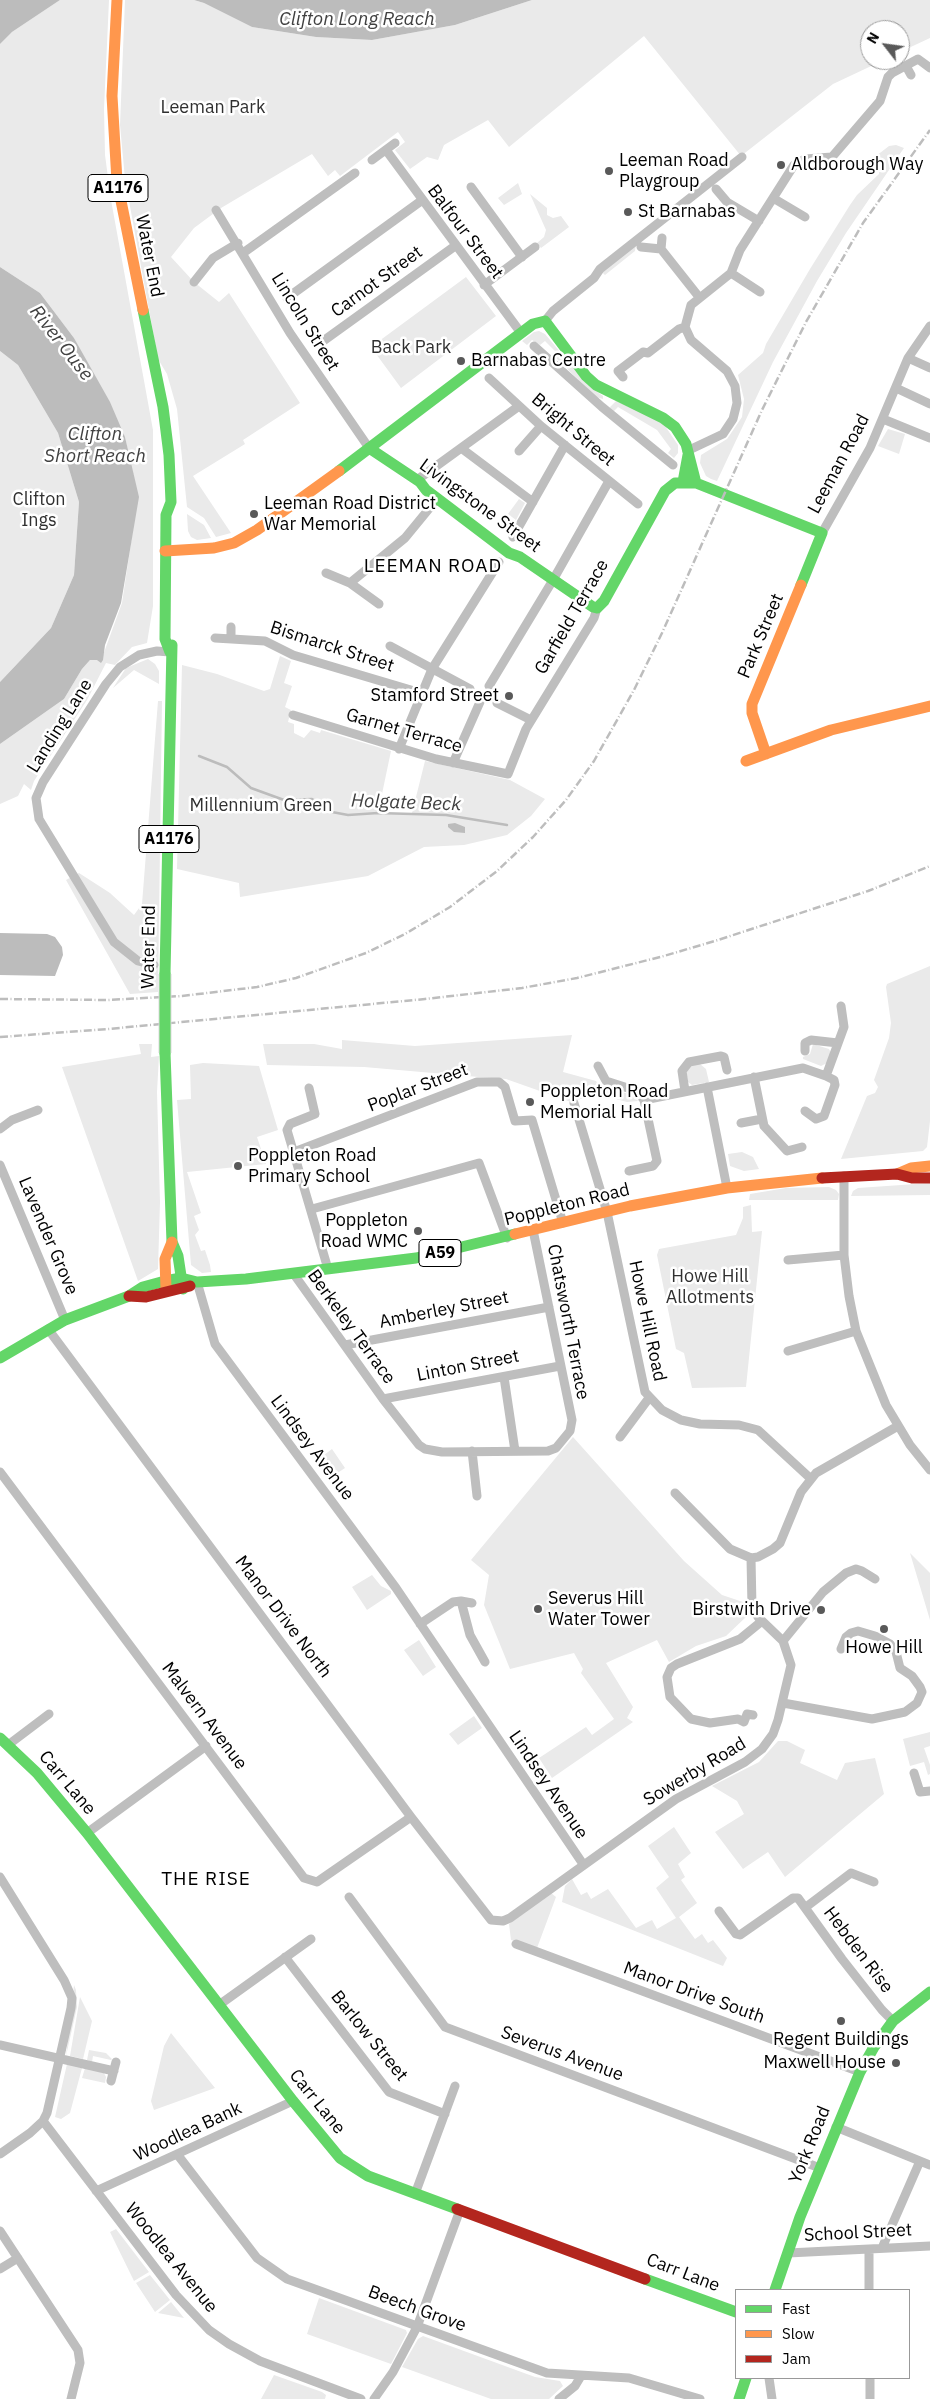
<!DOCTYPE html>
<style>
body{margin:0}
#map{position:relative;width:930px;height:2399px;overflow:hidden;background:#fff;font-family:"IBM Plex Sans",sans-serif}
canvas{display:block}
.legend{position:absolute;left:735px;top:2289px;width:175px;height:90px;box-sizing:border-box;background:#fff;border:1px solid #999;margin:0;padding:6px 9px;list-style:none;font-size:15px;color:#000}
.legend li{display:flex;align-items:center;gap:10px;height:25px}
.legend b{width:25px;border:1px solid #999}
.north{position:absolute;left:860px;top:20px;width:50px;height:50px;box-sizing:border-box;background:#fff;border:1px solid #999;border-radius:50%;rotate:300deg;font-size:14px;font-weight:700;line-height:20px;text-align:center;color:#000}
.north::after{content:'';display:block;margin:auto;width:18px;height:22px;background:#595959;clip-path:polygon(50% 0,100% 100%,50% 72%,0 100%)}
</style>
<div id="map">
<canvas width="930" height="2399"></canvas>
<ul class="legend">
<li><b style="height:6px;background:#63d668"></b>Fast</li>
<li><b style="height:6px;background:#ff974d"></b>Slow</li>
<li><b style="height:6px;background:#b3261e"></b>Jam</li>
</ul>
<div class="north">N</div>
</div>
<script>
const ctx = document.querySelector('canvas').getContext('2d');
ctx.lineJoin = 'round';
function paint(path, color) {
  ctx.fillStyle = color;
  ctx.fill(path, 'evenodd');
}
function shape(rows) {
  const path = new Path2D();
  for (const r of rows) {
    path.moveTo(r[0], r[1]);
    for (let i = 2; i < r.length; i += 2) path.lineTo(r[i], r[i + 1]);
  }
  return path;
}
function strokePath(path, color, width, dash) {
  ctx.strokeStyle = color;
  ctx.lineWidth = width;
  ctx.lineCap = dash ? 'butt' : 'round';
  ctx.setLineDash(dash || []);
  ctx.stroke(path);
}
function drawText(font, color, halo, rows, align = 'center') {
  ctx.font = font + ' "IBM Plex Sans",sans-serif';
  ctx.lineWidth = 5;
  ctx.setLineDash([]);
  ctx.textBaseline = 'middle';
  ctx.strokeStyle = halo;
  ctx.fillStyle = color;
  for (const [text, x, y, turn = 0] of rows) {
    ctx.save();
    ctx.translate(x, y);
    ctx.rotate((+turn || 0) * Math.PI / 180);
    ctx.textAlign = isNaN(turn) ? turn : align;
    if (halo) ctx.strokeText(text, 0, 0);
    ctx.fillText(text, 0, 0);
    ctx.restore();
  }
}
const green = shape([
 [60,0,109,0,104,109,105,155,111,200,153,430,153,606,147,643,132,647,115,665,106,663,87,700,34,781,31,790,24,784,18,796,0,804,0,744,64,699,82,669,90,660,102,658,122,603,138,496,125,437,74,338,40,293,0,267,0,44,12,32],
 [125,0,194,0,204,3,252,27,316,37,372,40,455,25,532,0,930,0,930,38,900,52,900,30,870,30,870,60,884,60,833,84,741,156,644,36,509,147,488,120,444,145,438,160,427,157,410,169,395,150,405,142,398,132,340,176,335,170,328,176,312,154,221,208,194,228,171,257,194,282,219,302,229,293,300,403,243,440,245,444,193,476,231,533,216,537,204,518,187,507,177,409,167,374,158,359,125,179,120,125],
 [896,145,904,148,846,233,817,281,773,362,717,481,711,479,706,476,700,463,701,455,727,439,742,417,744,399,738,375,763,353,766,344,810,269,850,205,857,195,879,174,879,167,875,165,876,156,889,146],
 [518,183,522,194,504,205,498,198],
 [530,194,547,208,547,215,553,218,561,216,569,227,541,248,537,243,544,237,546,230],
 [636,244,635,251,605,275,602,272],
 [466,277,496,316,401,388,371,347],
 [539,331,545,334,588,385,603,396,603,399,596,397,553,355,556,352,545,341,540,345,532,340,527,345,522,341,534,332],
 [0,351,18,365,58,433,79,502,74,575,51,628,0,682],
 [616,401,654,418,665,426,678,445,678,453,674,458,668,453,671,449,657,430,618,407,614,411,611,410,610,407],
 [888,429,905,434,899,454,878,446],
 [519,499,525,503,516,520,508,514],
 [187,514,204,525,211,538,197,540,191,537,188,531],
 [280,656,291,661,284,683,292,686,285,707,291,710,288,722,294,724,294,733,304,738,311,730,320,733,321,730,391,751,378,813,412,813,425,761,510,780,545,799,531,816,507,835,464,845,424,847,368,876,240,897,239,883,177,869,182,665,217,674,264,691,270,689],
 [148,659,155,664,159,671,159,684,134,670,113,688,126,668],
 [158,701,162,701,158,992,130,994,66,880,79,873,110,893,134,915,142,904],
 [930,966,930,1121,927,1147,923,1151,841,1159,867,1096,875,1093,878,1087,874,1080,889,1038,891,1023,886,987,887,984],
 [572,1035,563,1072,596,1081,599,1086,633,1095,638,1101,627,1102,597,1094,571,1102,506,1079,479,1077,364,1067,267,1065,263,1044,314,1044,342,1049,342,1040,415,1046],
 [139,1044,152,1044,151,1057,159,1056,157,1092,160,1202,158,1269,138,1281,62,1067,141,1054],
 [813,1044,829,1049,831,1053,827,1063,821,1066,803,1059,803,1057,810,1054],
 [203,1063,259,1066,278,1130,257,1137,266,1164,187,1172,201,1213,194,1216,199,1230,195,1235,201,1251,205,1250,210,1265,211,1272,202,1273,191,1265,177,1100,191,1099,190,1065],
 [700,1064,706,1069,709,1082,692,1085,688,1082,686,1070,689,1066],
 [742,1152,753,1157,759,1169,744,1171,730,1166,728,1154],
 [930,1183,930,1195,851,1196,853,1191,858,1188],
 [829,1187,836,1190,839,1194,838,1200,749,1200,750,1194,786,1188],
 [751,1205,752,1232,762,1231,746,1387,692,1388,684,1353,676,1349,657,1255,659,1249,736,1235,743,1218,743,1207],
 [573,1437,684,1561,722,1595,746,1603,746,1617,726,1636,696,1646,669,1662,657,1640,606,1663,633,1707,627,1718,633,1722,552,1778,539,1758,586,1727,592,1735,614,1719,581,1673,583,1669,574,1653,510,1669,484,1605,489,1575,471,1560],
 [332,1449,345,1468,333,1476,320,1458],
 [910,1553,930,1573,930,1620],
 [372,1575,381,1586,391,1591,391,1594,367,1610,352,1587],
 [419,1640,436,1667,423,1676,404,1650],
 [474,1716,482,1728,458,1745,449,1734],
 [930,1732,930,1746,924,1748,930,1765,930,1774,928,1775,924,1762,910,1766,903,1739],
 [778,1741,787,1741,805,1750,800,1763,837,1780,845,1763,875,1758,884,1794,785,1877,768,1852,743,1869,715,1832,744,1814,737,1801,712,1786,759,1762],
 [674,1827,691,1853,678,1864,685,1877,681,1880,697,1903,679,1917,695,1939,702,1934,708,1943,713,1940,727,1958,723,1966,562,1902,565,1886,572,1879,581,1895,587,1892,591,1899,608,1889,636,1928,652,1920,657,1929,676,1918,656,1888,669,1877,648,1846],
 [551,1893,556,1897,537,1948,511,1940,509,1924],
 [74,1985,76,1990,77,2007,66,2056],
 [80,1997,92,2021,83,2059,70,2056],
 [171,2033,215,2088,154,2110,151,2101,164,2046],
 [89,2050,106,2053,112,2059,111,2060,93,2056,92,2062,87,2060],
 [67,2064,82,2068,70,2113,61,2119,55,2117],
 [85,2068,104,2073,106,2077,105,2083,82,2078],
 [116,2229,149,2272,134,2281,110,2232],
 [150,2275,170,2300,155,2312,136,2283],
 [319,2298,406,2330,407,2333,391,2364,307,2334],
 [171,2302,184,2318,158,2313],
 [423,2336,535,2377,560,2381,563,2386,549,2399,491,2399,402,2367,418,2339],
 [274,2375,322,2392,326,2395,325,2399,261,2399]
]);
const water = shape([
 [0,0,60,0,12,32,0,44],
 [194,0,532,0,455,25,372,40,316,37,252,27,204,3],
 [0,267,40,293,74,338,110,402,125,437,139,497,121,603,105,645,103,660,101,663,97,660,90,660,82,669,64,699,0,744,0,682,51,628,74,575,79,502,58,433,18,365,0,351],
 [455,823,465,827,465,833,454,832,448,827,448,824],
 [0,933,47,934,55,937,62,947,63,955,55,976,0,975]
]);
const stream = shape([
 [199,756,227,767,251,788,284,800,312,799,332,812,348,815,378,813,446,815,507,825]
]);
const street = shape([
 [906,66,911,75],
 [386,150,521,333],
 [372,160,395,143],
 [471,187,522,257],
 [716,189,727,202,759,221],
 [773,198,805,217],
 [216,210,290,333,369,448],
 [641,247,661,249,699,297],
 [661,249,662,238],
 [243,253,355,173],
 [731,273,760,292],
 [194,282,213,258,238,243],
 [484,285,535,247],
 [287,298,421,201],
 [545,321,553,311,594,278,600,269,742,157],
 [319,344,455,246],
 [534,346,602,407,673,465],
 [908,358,930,368],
 [623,377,618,371,643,352,648,353,679,329,685,327],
 [489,378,541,426,638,504],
 [896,388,930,404],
 [883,419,930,438],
 [461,448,533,502],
 [519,451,541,426],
 [687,451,723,434,733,419,737,403,735,386,727,371,691,340,685,327,691,305,731,273,740,250,794,165,805,159,832,157,880,101,888,77,892,73,918,59,930,68],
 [417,480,519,406],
 [822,533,870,448,908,358,930,326],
 [513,537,565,445],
 [326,573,350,583,379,604],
 [350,583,405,538,437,499],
 [215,638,265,641,293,655,421,693],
 [231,639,231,627],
 [390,646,470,689],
 [489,686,553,580,609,481],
 [497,703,531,720],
 [293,715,436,759,508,774,526,729,594,618,597,608],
 [399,749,432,669,499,562],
 [453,763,480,702],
 [154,965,138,961,114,942,39,819,36,798,43,782,106,684,120,667,139,655,157,651,170,652],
 [805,1051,805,1043,811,1040,838,1043],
 [598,1066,606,1081,637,1091,644,1100,657,1161,653,1166,629,1171],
 [826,1076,844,1027,841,1006],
 [754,1077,764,1126,787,1151,802,1147],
 [707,1087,727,1188],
 [309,1088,315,1114,290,1124,287,1130,328,1269],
 [685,1091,682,1071,689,1062,721,1056,724,1057,727,1070],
 [644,1100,803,1068,826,1076,834,1080,835,1085,824,1116,816,1119,805,1111],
 [574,1103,607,1212,645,1392,662,1410,681,1420,700,1424,739,1425,758,1430,810,1478],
 [741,1123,762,1119],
 [0,1129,12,1120,38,1110],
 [294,1152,477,1082,499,1082,505,1087,515,1121,532,1120,563,1223],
 [0,1165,65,1320],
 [844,1176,844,1255,849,1296,856,1331,886,1405,910,1445,930,1470],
 [312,1209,479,1163,507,1238],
 [788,1260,844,1255],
 [293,1273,383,1399,419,1445,425,1449,442,1452,548,1451,556,1448,570,1431,572,1420,533,1230],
 [197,1282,215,1344,396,1588,583,1864],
 [48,1329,411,1817,491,1920,503,1921,510,1918,676,1799,745,1762,762,1749,773,1734,778,1720,791,1665,783,1641,758,1617,752,1607,751,1558],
 [345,1345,549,1307],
 [788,1351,856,1331],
 [504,1377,515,1451],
 [383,1399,560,1366],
 [620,1437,649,1398],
 [472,1451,477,1496],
 [0,1472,304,1878,317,1882,411,1817],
 [675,1493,730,1549,751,1558,758,1557,773,1549,780,1543,801,1492,816,1473,898,1426],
 [461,1601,472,1603],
 [420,1624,453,1602,461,1601,470,1635,485,1662],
 [783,1641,823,1592,846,1573,856,1569,862,1571,875,1579],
 [783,1703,872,1719,905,1712,917,1703,922,1692,920,1687,912,1676,900,1668,896,1652,890,1644,875,1636,858,1631,851,1633,846,1637,841,1649],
 [753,1715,747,1714,744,1722,738,1719,710,1723,691,1719,670,1697,667,1677,671,1668,677,1664,740,1639,762,1621],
 [8,1745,49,1714],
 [914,1773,920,1792,930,1791],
 [87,1833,206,1746],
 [0,1877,64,1980,72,1998,71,2008,47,2113,43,2121,30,2133,0,2154],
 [349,1897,445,2027,820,2168],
 [806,1907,851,1873,874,1882],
 [719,1911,736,1934,740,1935,793,1898,798,1898,842,1959,882,2010,893,2021],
 [516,1944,860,2072],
 [285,1957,389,2092,445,2114],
 [219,2005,311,1939],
 [0,2045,114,2071],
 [111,2081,116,2062],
 [43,2121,176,2295,209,2330,229,2344,260,2361,361,2399],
 [836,2127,930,2165],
 [177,2154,257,2258,287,2279,547,2373,629,2378,700,2399],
 [96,2191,293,2101],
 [415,2194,455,2086],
 [0,2231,78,2350,80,2363,71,2399],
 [882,2248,920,2161],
 [869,2249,869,2290],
 [788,2253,930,2246],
 [0,2269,18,2258],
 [769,2378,772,2399],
 [870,2378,870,2399],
 [374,2399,393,2372,417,2327,460,2210],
 [559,2399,575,2386,581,2376]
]);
const fast = shape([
 [143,310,163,407,169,455,171,502,166,515,165,639,170,652],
 [369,448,420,482,426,490,509,553,520,557,593,607,597,608,604,601,665,491,675,483,696,483,822,533,801,585],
 [339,471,533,324,545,321,586,376,596,385,663,418,675,427,686,444,696,483],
 [683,482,688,455],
 [165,974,172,645],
 [165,1053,172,1242,178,1256,183,1289],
 [0,1358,65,1320,129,1296,143,1287,165,1281,181,1278,197,1282,246,1279,416,1258,515,1234],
 [0,1738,37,1773,87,1833,293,2101,340,2158,368,2176,457,2209],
 [645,2279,736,2312],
 [775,2290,800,2217,860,2072,874,2047,893,2021,930,1992],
 [739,2399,746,2378]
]);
const slow = shape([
 [117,0,112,96,117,181,143,310],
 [165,551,214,548,234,543,257,530,339,471],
 [766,754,752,713,752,704,801,585],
 [746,761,831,730,930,706],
 [897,1174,911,1168,930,1166],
 [515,1234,630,1206,727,1188,822,1178],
 [166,1289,165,1259,172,1242]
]);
const jam = shape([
 [822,1178,897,1174,912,1178,930,1178],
 [129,1296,146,1297,190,1286],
 [457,2209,645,2279]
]);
const rail = shape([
 [0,999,108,1000,182,996,257,987,296,978,366,953,405,934,450,907,497,871,533,837,566,800,594,761,634,690,662,633,762,410,806,322,863,223,930,130],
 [0,1037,108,1029,425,999,522,988,577,978,664,956,718,940,868,891,930,866]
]);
const fastBridge = shape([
 [165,974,165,1053]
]);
const markers = [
 [781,165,5,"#595959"],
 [609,171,5,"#595959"],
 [628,212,5,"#595959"],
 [461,361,5,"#595959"],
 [254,514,5,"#595959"],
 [509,696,5,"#595959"],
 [530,1102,5,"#595959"],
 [238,1166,5,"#595959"],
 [418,1231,5,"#595959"],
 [538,1609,5,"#595959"],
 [821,1610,5,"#595959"],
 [884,1629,5,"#595959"],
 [841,2021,5,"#595959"],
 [896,2063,5,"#595959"]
];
const shields = [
 [118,188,60],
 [169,839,60],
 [440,1253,42]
];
const shieldNames = [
 ["A1176",118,188],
 ["A1176",169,839],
 ["A59",440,1253]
];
const parkNames = [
 ["Leeman Park",213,108],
 ["Back Park",411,348],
 ["Clifton",39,500],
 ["Ings",39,521],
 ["Millennium Green",261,806],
 ["Howe Hill",710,1277],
 ["Allotments",710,1298]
];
const poiNames = [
 ["Leeman Road",619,161],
 ["Playgroup",619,182],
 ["Aldborough Way",791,165],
 ["St Barnabas",638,212],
 ["Barnabas Centre",471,361],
 ["Leeman Road District",264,504],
 ["War Memorial",264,525],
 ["Stamford Street",499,696,"right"],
 ["Poppleton Road",540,1092],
 ["Memorial Hall",540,1113],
 ["Poppleton Road",248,1156],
 ["Primary School",248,1177],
 ["Poppleton",408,1221,"right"],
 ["Road WMC",408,1242,"right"],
 ["Severus Hill",548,1599],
 ["Water Tower",548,1620],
 ["Birstwith Drive",811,1610,"right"],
 ["Howe Hill",884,1648,"center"],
 ["Regent Buildings",841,2040,"center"],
 ["Maxwell House",886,2063,"right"]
];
const streetNames = [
 ["Balfour Street",465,232,53],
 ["Water End",149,256,79],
 ["Carnot Street",377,282,-36],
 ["Lincoln Street",305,322,58],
 ["Bright Street",573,430,40],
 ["Leeman Road",839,464,-62],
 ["Livingstone Street",480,506,36],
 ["Garfield Terrace",572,617,-60],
 ["Park Street",761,636,-67],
 ["Bismarck Street",332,647,18],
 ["Landing Lane",60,726,-58],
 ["Garnet Terrace",404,731,16],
 ["Water End",149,947,-89],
 ["Poplar Street",418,1088,-21],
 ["Poppleton Road",567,1205,-14],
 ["Lavender Grove",48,1236,67],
 ["Amberley Street",444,1310,-11],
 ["Howe Hill Road",647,1321,78],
 ["Chatsworth Terrace",568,1322,79],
 ["Berkeley Terrace",351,1327,54],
 ["Linton Street",468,1366,-11],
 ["Lindsey Avenue",312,1448,53],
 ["Manor Drive North",283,1617,53],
 ["Malvern Avenue",204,1716,53],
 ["Sowerby Road",695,1772,-31],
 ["Carr Lane",67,1783,50],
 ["Lindsey Avenue",548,1785,56],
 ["Hebden Rise",858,1950,53],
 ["Manor Drive South",694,1993,20],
 ["Barlow Street",369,2036,51],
 ["Severus Avenue",562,2054,20],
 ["Carr Lane",317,2102,51],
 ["Woodlea Bank",188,2132,-25],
 ["York Road",810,2145,-68],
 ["School Street",858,2233,-3],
 ["Woodlea Avenue",171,2258,51],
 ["Carr Lane",683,2273,21],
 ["Beech Grove",417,2309,20]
];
const waterNames = [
 ["Clifton Long Reach",357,20],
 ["River Ouse",61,343,52],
 ["Clifton",95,435],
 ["Short Reach",95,457],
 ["Holgate Beck",406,803,2]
];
const neighbourhoodNames = [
 ["LEEMAN ROAD",433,567],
 ["THE RISE",206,1880]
];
paint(green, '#eaeaea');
paint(water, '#bcbcbc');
strokePath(stream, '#bcbcbc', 2.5);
strokePath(street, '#bebebe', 9);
strokePath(fast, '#63d668', 11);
strokePath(slow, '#ff974d', 11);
strokePath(jam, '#b3261e', 11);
strokePath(rail, '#bdbdbd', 2.5, [8, 2.5, 1, 2.5]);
strokePath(fastBridge, '#dbdbdb', 13, []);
strokePath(fastBridge, '#63d668', 11);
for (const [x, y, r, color] of markers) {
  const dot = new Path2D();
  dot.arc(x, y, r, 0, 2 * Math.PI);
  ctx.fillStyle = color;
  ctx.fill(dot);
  strokePath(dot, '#fff', 2);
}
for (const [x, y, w] of shields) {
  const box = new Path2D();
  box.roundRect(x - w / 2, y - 13.5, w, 27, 4);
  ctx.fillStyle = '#fff';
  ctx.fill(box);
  strokePath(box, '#000', 1);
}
drawText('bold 16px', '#000', null, shieldNames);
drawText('18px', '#303030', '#fff', parkNames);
drawText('18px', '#000', '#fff', poiNames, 'left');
drawText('18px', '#000', '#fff', streetNames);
drawText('italic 19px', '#414141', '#fff', waterNames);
ctx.letterSpacing = '1px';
drawText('19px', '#000', '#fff', neighbourhoodNames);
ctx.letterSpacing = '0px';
</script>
